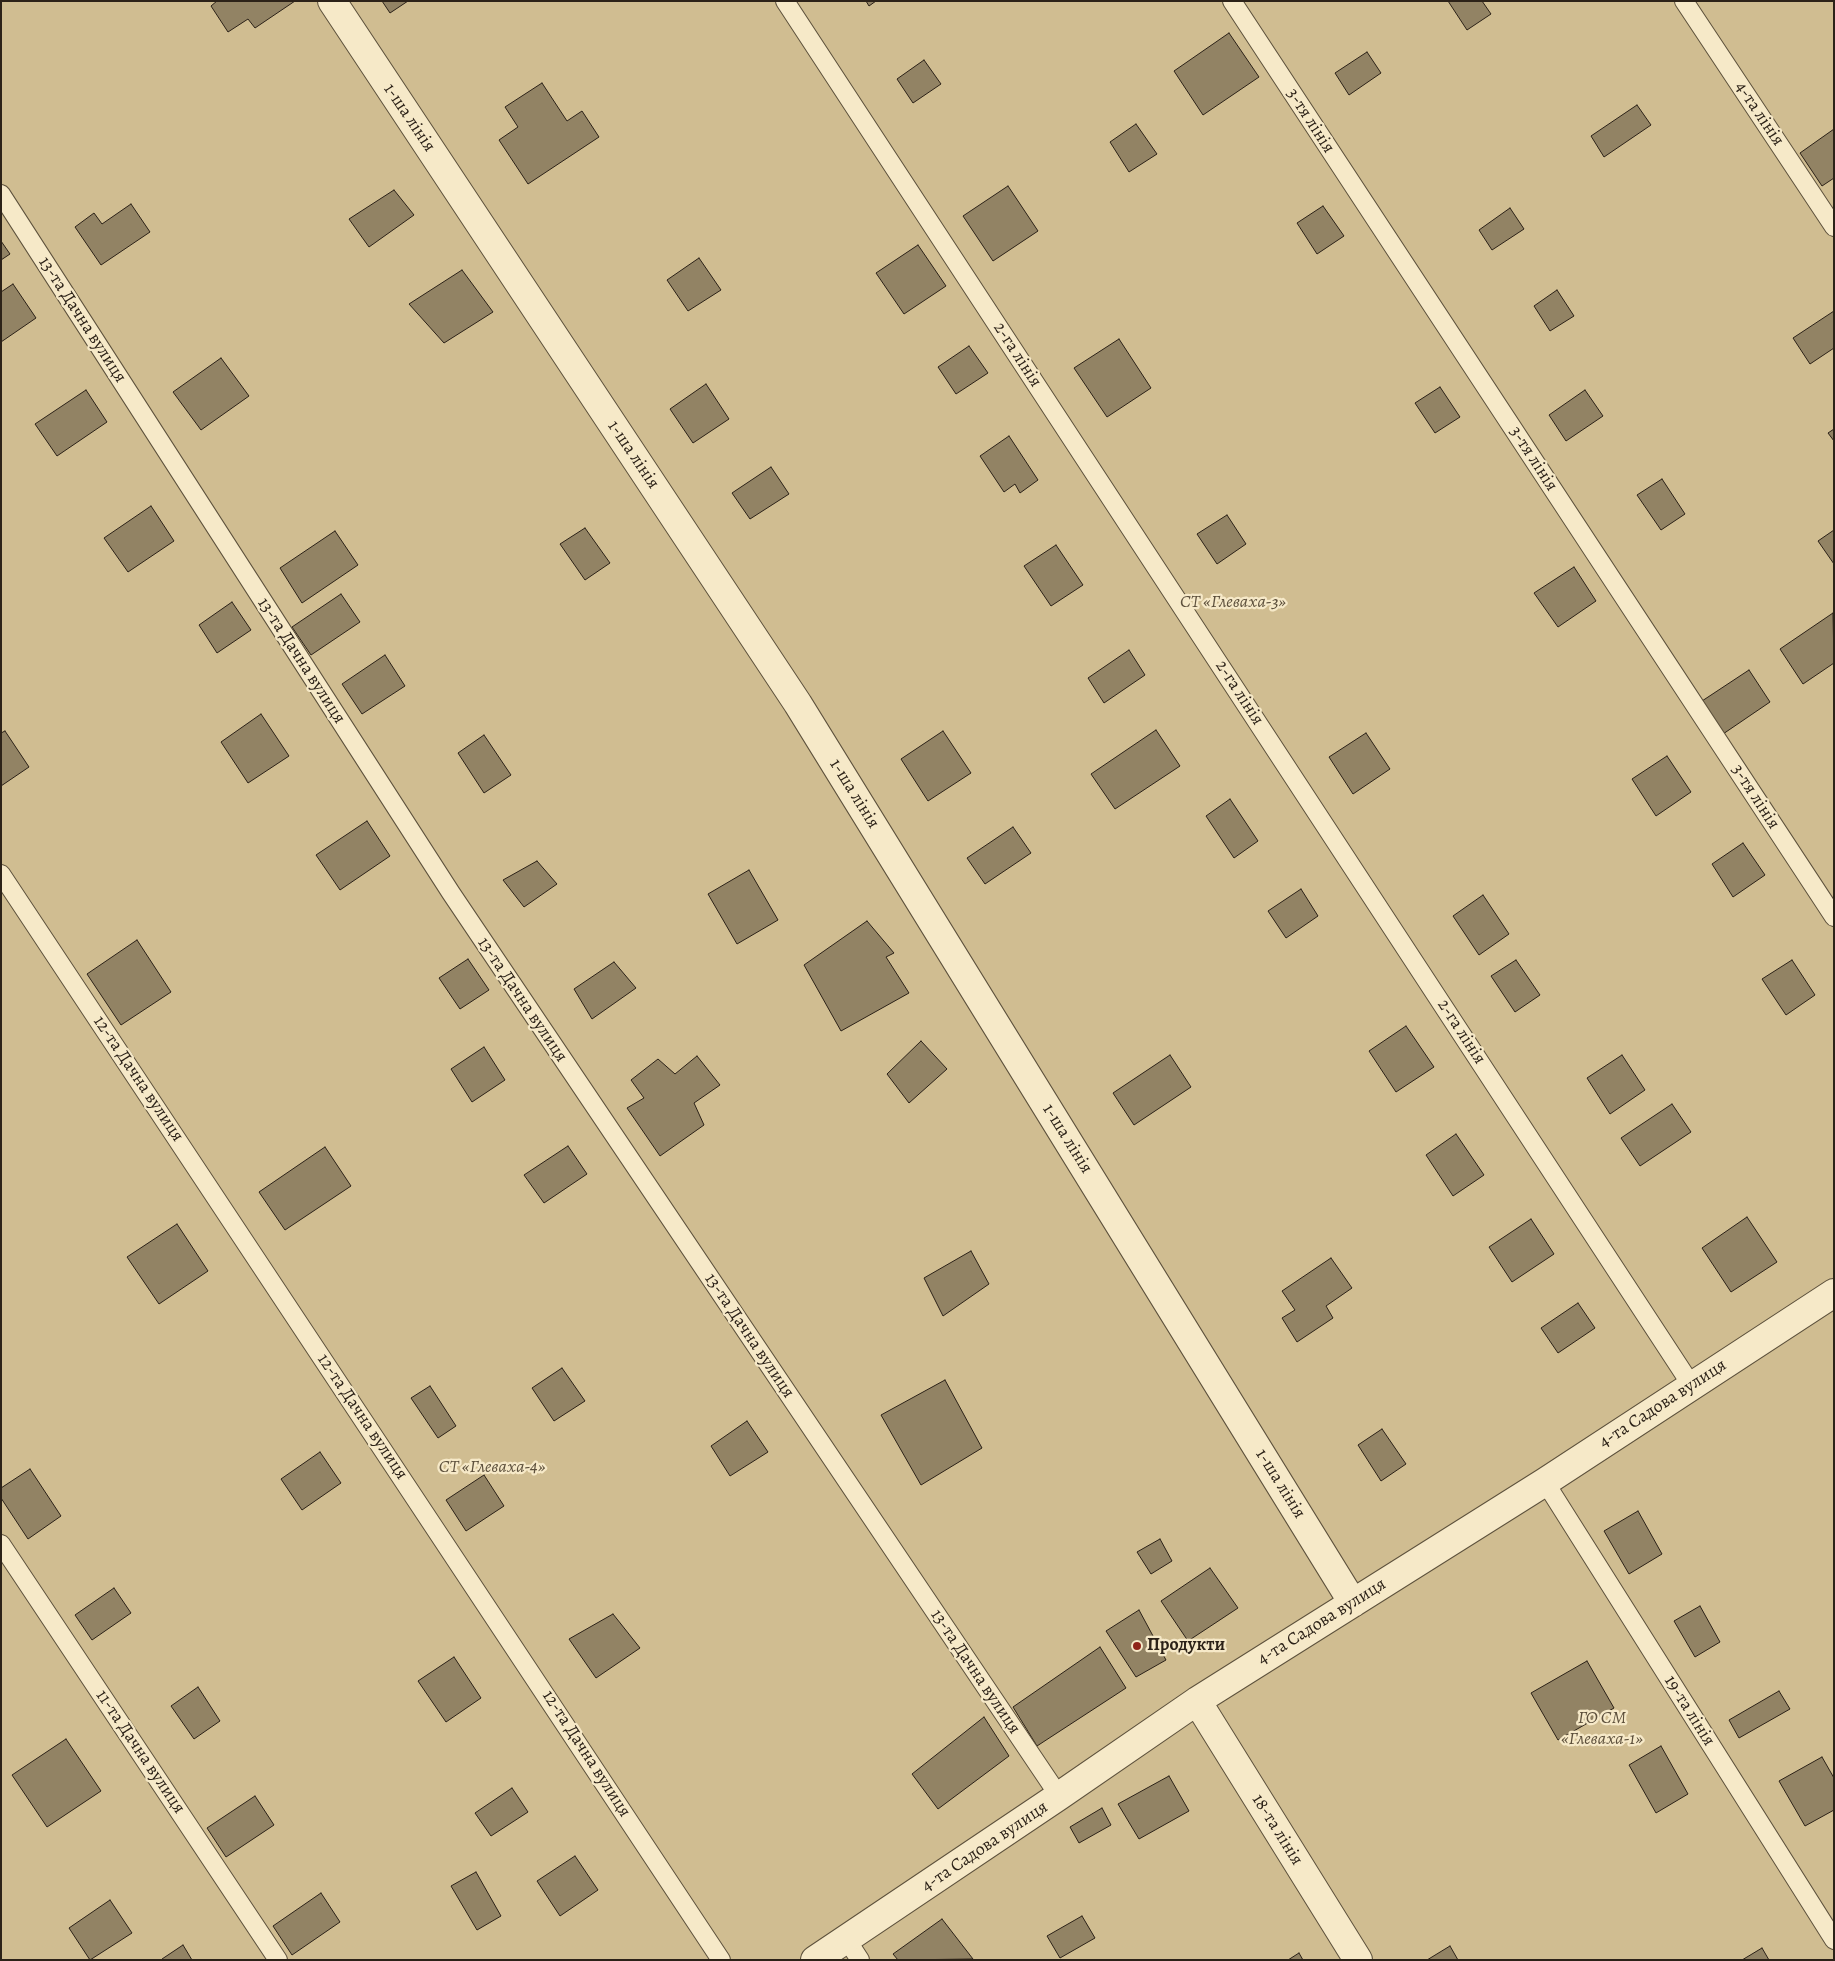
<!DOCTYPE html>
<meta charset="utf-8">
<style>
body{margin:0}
#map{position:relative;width:1835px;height:1961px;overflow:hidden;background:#f1ddaa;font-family:Alegreya,serif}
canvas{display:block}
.frame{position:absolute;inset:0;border:2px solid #2c2218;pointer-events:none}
</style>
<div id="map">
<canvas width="1835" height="1961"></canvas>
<div class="frame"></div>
</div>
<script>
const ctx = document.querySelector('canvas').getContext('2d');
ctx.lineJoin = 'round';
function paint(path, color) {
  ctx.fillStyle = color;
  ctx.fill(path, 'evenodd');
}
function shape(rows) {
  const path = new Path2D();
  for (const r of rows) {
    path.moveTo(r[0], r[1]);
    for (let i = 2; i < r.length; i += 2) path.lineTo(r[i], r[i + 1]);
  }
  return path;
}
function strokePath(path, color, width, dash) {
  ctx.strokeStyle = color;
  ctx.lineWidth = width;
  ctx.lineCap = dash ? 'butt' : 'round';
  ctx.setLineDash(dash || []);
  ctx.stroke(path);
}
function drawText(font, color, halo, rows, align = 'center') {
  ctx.font = font + ' Alegreya,serif';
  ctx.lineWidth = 4.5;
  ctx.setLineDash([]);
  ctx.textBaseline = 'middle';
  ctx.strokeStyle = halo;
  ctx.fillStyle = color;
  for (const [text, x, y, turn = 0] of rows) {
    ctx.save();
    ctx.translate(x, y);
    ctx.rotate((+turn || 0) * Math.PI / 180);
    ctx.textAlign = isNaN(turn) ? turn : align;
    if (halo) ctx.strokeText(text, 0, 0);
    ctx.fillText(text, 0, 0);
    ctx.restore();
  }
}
const green = shape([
 [1,1,1834,1,1834,1300,815,1960,1,1960],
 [1834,1304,1834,1960,826,1960]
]);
const building = shape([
 [217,1,295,1,255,28,248,19,228,32,211,6,217,1],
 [382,1,408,1,390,13,382,1],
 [866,1,876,1,869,6,866,1],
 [1448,1,1482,1,1491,14,1467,30,1448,1],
 [1229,33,1259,77,1203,115,1174,71,1229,33],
 [1367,52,1381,73,1349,95,1335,73,1367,52],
 [924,60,941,84,913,103,897,79,924,60],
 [542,83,567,121,582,111,599,137,528,184,499,140,518,127,505,107,542,83],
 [1637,105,1651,125,1604,157,1591,136,1637,105],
 [1136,124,1157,154,1129,172,1110,142,1136,124],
 [1834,129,1834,178,1822,186,1800,153,1834,129],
 [1008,186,1038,231,993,261,963,216,1008,186],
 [394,190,414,215,369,247,349,219,394,190],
 [131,204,150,232,101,265,75,227,94,213,102,224,131,204],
 [1323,206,1344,236,1317,254,1297,223,1323,206],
 [1510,208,1524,229,1492,250,1479,230,1510,208],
 [1,241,10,254,1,260,1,241],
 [918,245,946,286,904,314,876,273,918,245],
 [699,258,721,290,688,311,667,280,699,258],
 [462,270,493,312,444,343,409,304,462,270],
 [13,284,36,318,1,342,1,292,13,284],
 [1557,290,1574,316,1550,331,1534,306,1557,290],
 [1834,311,1834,348,1810,364,1793,338,1834,311],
 [1119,339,1151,388,1107,417,1074,368,1119,339],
 [969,346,988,373,956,394,938,367,969,346],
 [221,358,249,396,201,430,173,392,221,358],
 [706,384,729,419,693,443,670,409,706,384],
 [1440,387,1460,417,1435,433,1415,403,1440,387],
 [86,390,107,422,57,456,35,424,86,390],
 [1585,390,1603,416,1566,441,1549,415,1585,390],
 [1834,429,1834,441,1828,433,1834,429],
 [1009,436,1038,480,1020,493,1015,484,1004,492,980,456,1009,436],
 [771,467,789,494,750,519,732,493,771,467],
 [1662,479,1685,514,1661,530,1637,495,1662,479],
 [151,506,174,541,128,572,104,538,151,506],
 [1227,515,1246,544,1217,564,1197,534,1227,515],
 [585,528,610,563,585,580,560,544,585,528],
 [1834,530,1834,564,1818,541,1834,530],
 [335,531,358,565,302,603,280,568,335,531],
 [1056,545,1083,585,1051,606,1024,566,1056,545],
 [1574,567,1596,601,1558,627,1534,593,1574,567],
 [341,594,360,622,311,655,292,627,341,594],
 [232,602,251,630,217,653,199,625,232,602],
 [1833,613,1834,663,1803,684,1780,649,1833,613],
 [1129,650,1145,675,1104,703,1088,678,1129,650],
 [385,655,405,686,362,714,342,684,385,655],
 [1749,670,1770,702,1723,734,1702,701,1749,670],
 [261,714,289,756,248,783,221,742,261,714],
 [1156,730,1180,766,1115,809,1091,774,1156,730],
 [5,731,29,767,1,786,1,733,5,731],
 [943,731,971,773,928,801,901,759,943,731],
 [1366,733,1390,769,1353,794,1329,757,1366,733],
 [484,735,511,775,484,793,458,753,484,735],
 [1667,756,1691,792,1656,816,1632,779,1667,756],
 [1230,799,1258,841,1234,858,1206,816,1230,799],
 [367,821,390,856,340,890,316,855,367,821],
 [1013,827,1031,853,985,884,967,858,1013,827],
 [1743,843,1765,875,1733,897,1712,864,1743,843],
 [537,861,557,884,524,907,503,880,537,861],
 [749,870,778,920,737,944,708,894,749,870],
 [1301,889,1318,916,1286,938,1268,911,1301,889],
 [1483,895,1509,934,1479,955,1453,916,1483,895],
 [867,921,894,953,886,957,909,993,841,1031,804,965,867,921],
 [137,940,171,992,121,1025,87,974,137,940],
 [468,959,489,990,460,1009,439,978,468,959],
 [1516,960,1540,995,1515,1012,1491,976,1516,960],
 [1792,960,1815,995,1786,1015,1762,979,1792,960],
 [614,962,636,988,592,1019,574,989,614,962],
 [1406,1026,1434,1067,1396,1092,1369,1051,1406,1026],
 [921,1041,947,1069,909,1103,887,1074,921,1041],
 [484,1047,505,1080,472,1102,451,1069,484,1047],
 [1170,1055,1191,1087,1134,1125,1113,1093,1170,1055],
 [1622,1055,1645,1090,1610,1114,1587,1078,1622,1055],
 [697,1056,720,1085,694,1103,704,1125,660,1156,627,1108,644,1098,631,1080,658,1059,675,1074,697,1056],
 [1672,1104,1691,1132,1640,1166,1621,1138,1672,1104],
 [1456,1134,1484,1175,1453,1196,1426,1155,1456,1134],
 [568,1146,587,1174,544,1203,524,1175,568,1146],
 [325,1147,351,1186,285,1230,259,1192,325,1147],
 [1747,1217,1777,1262,1731,1292,1702,1248,1747,1217],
 [1531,1219,1554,1254,1512,1282,1489,1247,1531,1219],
 [177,1224,208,1271,159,1304,127,1257,177,1224],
 [971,1251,989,1284,943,1316,924,1278,971,1251],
 [1331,1258,1352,1288,1326,1306,1333,1318,1297,1342,1282,1318,1295,1310,1282,1291,1331,1258],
 [1578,1303,1595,1328,1558,1353,1541,1328,1578,1303],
 [562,1368,585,1401,554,1421,532,1388,562,1368],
 [945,1380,982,1448,921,1485,881,1415,945,1380],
 [430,1386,456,1426,438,1438,411,1398,430,1386],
 [747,1421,768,1452,730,1476,711,1446,747,1421],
 [1382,1429,1406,1464,1381,1481,1358,1445,1382,1429],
 [320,1452,341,1483,302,1510,281,1479,320,1452],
 [30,1469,61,1516,28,1539,1,1498,1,1488,30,1469],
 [484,1475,504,1506,466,1531,446,1500,484,1475],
 [1638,1511,1662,1554,1629,1574,1604,1531,1638,1511],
 [1160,1539,1172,1561,1151,1574,1137,1552,1160,1539],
 [1210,1568,1238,1608,1188,1641,1161,1601,1210,1568],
 [114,1588,131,1613,92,1640,75,1615,114,1588],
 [1700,1606,1720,1642,1695,1657,1674,1621,1700,1606],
 [1139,1610,1166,1660,1136,1677,1106,1631,1139,1610],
 [613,1614,640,1648,596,1678,569,1639,613,1614],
 [1100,1647,1126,1688,1037,1746,1013,1707,1100,1647],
 [454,1657,481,1698,446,1722,418,1681,454,1657],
 [1587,1661,1614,1708,1558,1740,1531,1693,1587,1661],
 [198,1687,220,1721,194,1739,171,1706,198,1687],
 [1779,1691,1790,1709,1739,1738,1729,1720,1779,1691],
 [984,1717,1009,1756,938,1809,912,1774,984,1717],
 [66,1739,101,1791,47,1827,12,1775,66,1739],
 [1661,1746,1688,1794,1656,1813,1629,1765,1661,1746],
 [1822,1757,1834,1778,1834,1810,1805,1826,1779,1781,1822,1757],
 [1169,1776,1189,1811,1139,1839,1118,1804,1169,1776],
 [512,1788,528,1812,491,1836,475,1813,512,1788],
 [255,1796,274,1825,226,1857,207,1828,255,1796],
 [1102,1808,1111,1825,1079,1843,1070,1827,1102,1808],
 [575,1856,598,1890,560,1916,537,1881,575,1856],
 [476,1872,501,1916,477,1930,451,1886,476,1872],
 [321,1893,340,1922,292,1955,273,1926,321,1893],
 [110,1900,132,1933,90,1960,69,1928,110,1900],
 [1082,1916,1095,1938,1060,1958,1047,1936,1082,1916],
 [942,1919,973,1959,898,1960,893,1954,942,1919],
 [183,1945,192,1960,163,1960,162,1959,183,1945],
 [1450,1946,1458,1960,1427,1960,1450,1946],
 [1762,1948,1769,1960,1742,1960,1762,1948],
 [1299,1953,1303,1960,1288,1960,1299,1953]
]);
const lane = shape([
 [785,1,1692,1386],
 [1232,1,1834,917],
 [1684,1,1834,227],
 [1,194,451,893,1059,1796],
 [1,874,721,1960],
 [1545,1482,1834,1940],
 [1,1544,278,1960],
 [847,1940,860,1960]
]);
const street = shape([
 [332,1,798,704,1353,1603],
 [1197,1701,1358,1960],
 [815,1960,1059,1796,1197,1701,1545,1482,1834,1293]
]);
const markers = [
 [1137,1646,5,"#8f2418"]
];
const streetNames = [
 ["4-та лінія",1759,114,56],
 ["1-ша лінія",409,118,56],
 ["3-тя лінія",1310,121,57],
 ["13-та Дачна вулиця",82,320,57],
 ["2-га лінія",1017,355,57],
 ["1-ша лінія",633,455,56],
 ["3-тя лінія",1533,459,57],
 ["13-та Дачна вулиця",301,661,57],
 ["2-га лінія",1239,693,57],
 ["1-ша лінія",854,794,58],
 ["3-тя лінія",1755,797,57],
 ["13-та Дачна вулиця",522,1000,56],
 ["2-га лінія",1461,1032,57],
 ["12-та Дачна вулиця",138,1079,56],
 ["1-ша лінія",1067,1139,58],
 ["13-та Дачна вулиця",749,1336,56],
 ["4-та Садова вулиця",1663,1404,-33],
 ["12-та Дачна вулиця",362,1417,56],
 ["1-ша лінія",1280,1484,58],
 ["4-та Садова вулиця",1322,1622,-32],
 ["13-та Дачна вулиця",975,1672,56],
 ["19-та лінія",1689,1711,58],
 ["11-та Дачна вулиця",140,1752,56],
 ["12-та Дачна вулиця",586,1754,57],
 ["18-та лінія",1277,1830,58],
 ["4-та Садова вулиця",985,1847,-34]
];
const parkNames = [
 ["СТ «Глеваха-3»",1233,603],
 ["СТ «Глеваха-4»",492,1468],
 ["ГО СМ",1602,1719],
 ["«Глеваха-1»",1602,1740]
];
const poiNames = [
 ["Продукти",1147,1646]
];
paint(green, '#d0bd91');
paint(building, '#928364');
strokePath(building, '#2c2218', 1);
strokePath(lane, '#5d513c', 20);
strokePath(street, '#5d513c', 30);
strokePath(lane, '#f6e9c8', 18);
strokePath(street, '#f6e9c8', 28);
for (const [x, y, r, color] of markers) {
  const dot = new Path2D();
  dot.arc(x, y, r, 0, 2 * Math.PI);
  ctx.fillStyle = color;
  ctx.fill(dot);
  strokePath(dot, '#f6e9c8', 2);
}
drawText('18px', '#2c2218', '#f6e9c8', streetNames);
drawText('italic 18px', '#5d503c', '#f6e9c8', parkNames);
drawText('bold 18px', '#2c2218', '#f6e9c8', poiNames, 'left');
</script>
